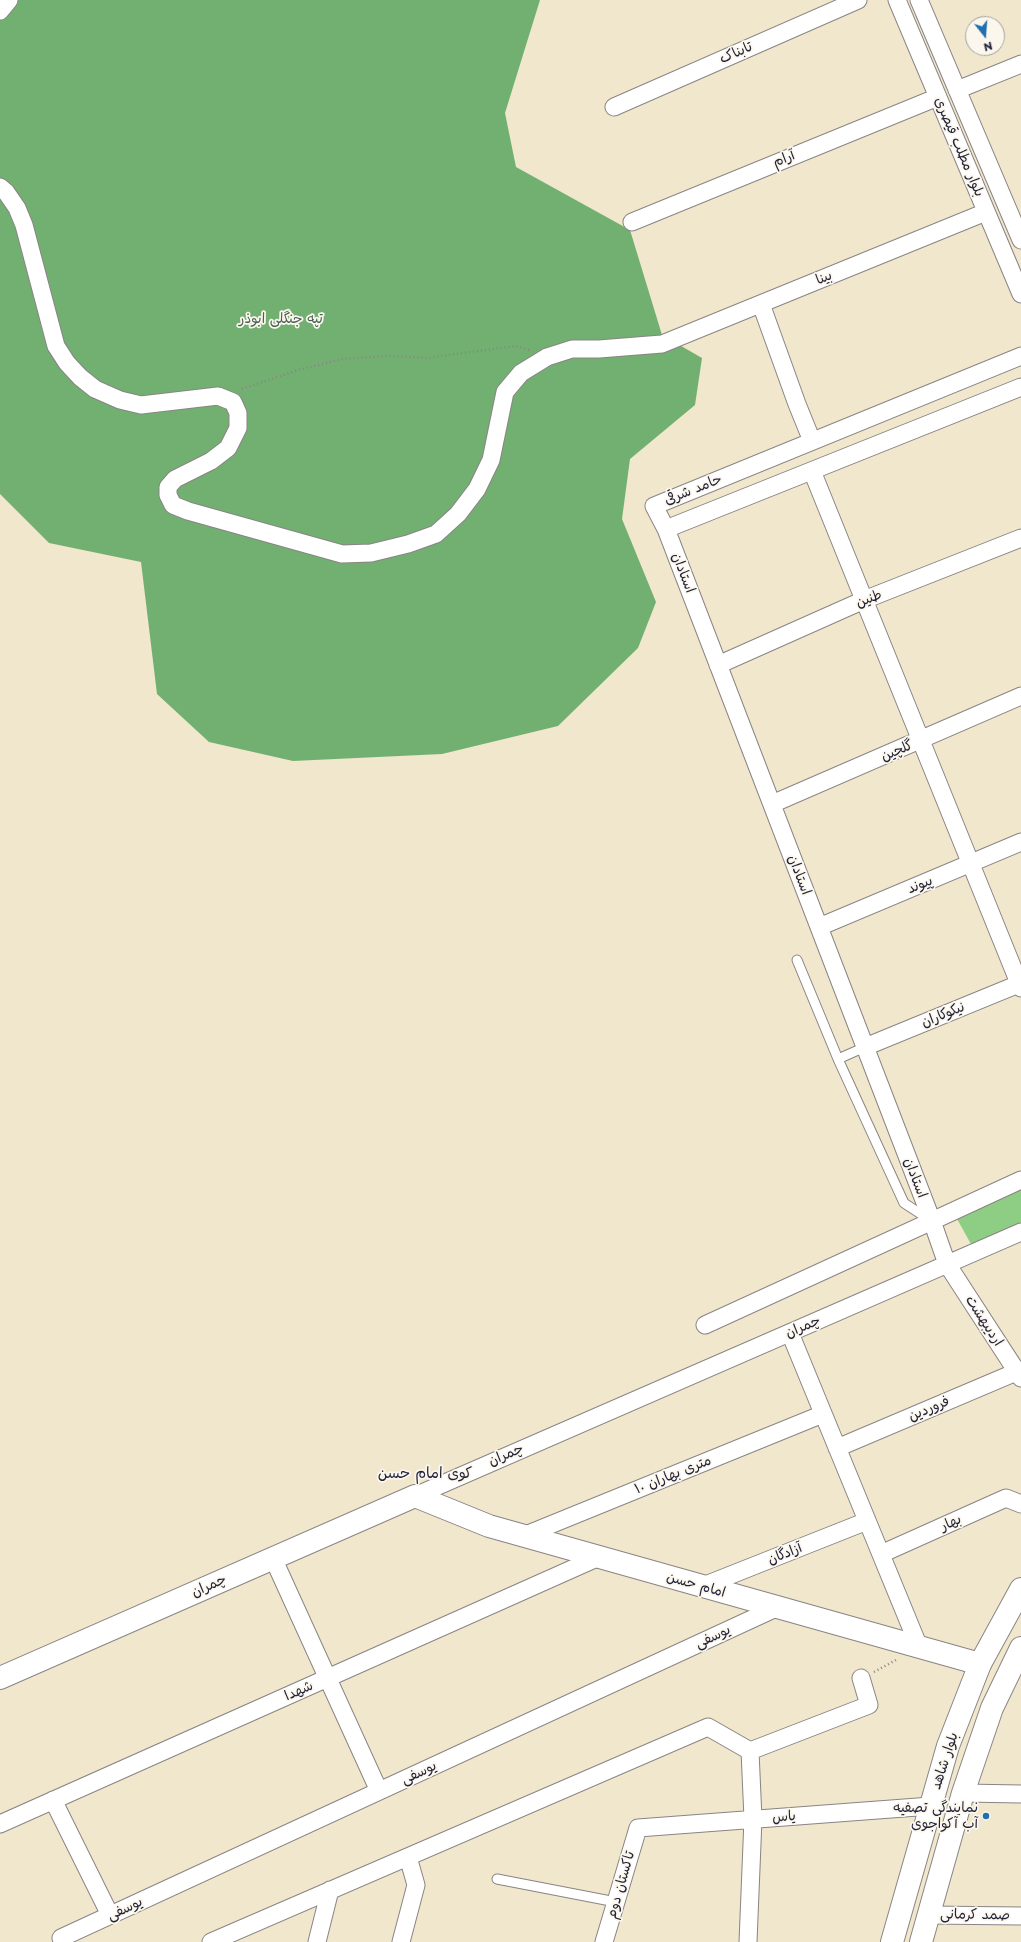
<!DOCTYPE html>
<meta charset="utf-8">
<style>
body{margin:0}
#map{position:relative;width:1021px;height:1942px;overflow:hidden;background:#f1e7cc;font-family:"Playpen Sans",sans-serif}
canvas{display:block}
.north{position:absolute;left:965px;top:16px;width:40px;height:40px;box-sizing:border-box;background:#fbf7ec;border:1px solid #a4a2a5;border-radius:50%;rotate:163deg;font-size:11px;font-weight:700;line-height:16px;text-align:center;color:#22223b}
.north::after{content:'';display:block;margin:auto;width:14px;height:18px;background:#1f6fb2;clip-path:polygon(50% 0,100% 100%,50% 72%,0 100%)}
</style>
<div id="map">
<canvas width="1021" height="1942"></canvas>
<div class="north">N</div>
</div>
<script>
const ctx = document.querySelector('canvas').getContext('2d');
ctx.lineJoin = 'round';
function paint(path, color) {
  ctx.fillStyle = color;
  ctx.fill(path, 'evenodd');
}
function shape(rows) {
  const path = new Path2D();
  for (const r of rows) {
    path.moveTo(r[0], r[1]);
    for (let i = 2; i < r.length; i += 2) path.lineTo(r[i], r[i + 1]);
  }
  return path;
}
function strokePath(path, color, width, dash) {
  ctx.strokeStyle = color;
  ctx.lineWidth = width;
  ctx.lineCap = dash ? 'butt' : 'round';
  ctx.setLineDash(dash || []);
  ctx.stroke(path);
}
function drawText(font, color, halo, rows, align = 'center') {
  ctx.font = font + ' "Playpen Sans","Playpen Sans Arabic",sans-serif';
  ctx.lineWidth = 3.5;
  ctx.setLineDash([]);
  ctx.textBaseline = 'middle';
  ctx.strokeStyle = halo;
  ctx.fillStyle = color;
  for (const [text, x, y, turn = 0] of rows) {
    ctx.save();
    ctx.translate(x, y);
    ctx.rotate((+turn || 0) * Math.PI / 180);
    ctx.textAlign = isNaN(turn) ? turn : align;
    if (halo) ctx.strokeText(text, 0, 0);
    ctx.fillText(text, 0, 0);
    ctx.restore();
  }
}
const green = shape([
 [1021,1189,1021,1224,972,1246,956,1217]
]);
const forest = shape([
 [0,0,540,0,505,113,516,167,630,230,662,335,702,358,695,405,630,459,622,519,656,602,638,648,558,726,442,754,293,761,209,742,157,694,141,562,49,543,0,494]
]);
const path = shape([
 [242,389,298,370,342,359,390,356,427,358,515,346,529,350],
 [874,1672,896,1660]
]);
const service = shape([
 [797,960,838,1059,904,1203,930,1220],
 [838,1059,865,1047],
 [497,1879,616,1902]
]);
const minor = shape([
 [897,0,1021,294],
 [919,0,1021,240],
 [0,11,9,0],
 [957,90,1021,64],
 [614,107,858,0],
 [0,187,6,192,17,208,24,225,56,346,67,363,80,377,95,389,120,400,141,405,218,396,233,402,238,413,238,428,228,448,211,461,175,479,168,487,168,495,173,505,188,511,342,554,371,553,408,544,436,534,458,514,477,489,491,460,505,392,521,373,547,357,572,349,599,349,662,344,986,212],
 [632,222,938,97],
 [761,304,797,404,812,441],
 [812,471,1021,988],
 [666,529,1021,387],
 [718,665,864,600,1021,538],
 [772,804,1021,696],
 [819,927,1021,842],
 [865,1047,1021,983],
 [1021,1180,932,1221,947,1264,1021,1378],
 [705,1325,932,1221,666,529,654,506,1021,356],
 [790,1333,919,1647],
 [837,1448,1021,1370],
 [415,1496,1021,1232],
 [523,1536,823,1414],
 [881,1554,1006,1498,1021,1504],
 [273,1558,379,1791],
 [703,1586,867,1521],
 [963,1793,1021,1794],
 [53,1800,110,1915],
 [0,1824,599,1557],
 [928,1915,1021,1916],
 [61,1938,778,1607],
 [211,1942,708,1727,750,1751,869,1705,861,1678],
 [317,1942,330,1890],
 [401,1942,416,1885,408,1857],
 [604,1942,638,1828,931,1806],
 [748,1942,753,1819,750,1751]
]);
const tertiary = shape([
 [0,1678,415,1496,489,1526,980,1664]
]);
const primary = shape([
 [892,1942,948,1746,980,1664,1021,1589],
 [921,1942,963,1793,992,1708,1021,1648]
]);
const markers = [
 [986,1816,4,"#1f6fb2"]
];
const streetNames = [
 ["تابناک",736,53,-24],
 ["بلوار مطلب قیصری",959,147,67],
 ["آرام",784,159,-22],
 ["بینا",824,278,-22],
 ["حامد شرقی",693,490,-22],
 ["استادان",683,573,69],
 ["طنین",869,599,-22],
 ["گلچین",897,751,-23],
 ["استادان",799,875,69],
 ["پیوند",920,885,-22],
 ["نیکوکاران",943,1015,-22],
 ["استادان",915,1178,69],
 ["اردیبهشت",984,1321,57],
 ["چمران",803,1327,-23],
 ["فروردین",929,1409,-23],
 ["چمران",506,1455,-23],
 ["۱۰ متری بهاران",673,1475,-22],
 ["بهار",951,1523,-24],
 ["آزادگان",785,1554,-22],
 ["امام حسن",696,1585,16],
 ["چمران",209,1586,-24],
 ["یوسفی",713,1637,-25],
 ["شهدا",299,1691,-24],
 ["بلوار شاهد",945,1761,-72],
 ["یوسفی",419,1773,-25],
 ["یاس",784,1817,-4],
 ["تاکستان دوم",621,1885,-74],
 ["یوسفی",125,1909,-25],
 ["صمد کرمانی",975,1915,1]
];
const parkNames = [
 ["تپه جنگلی ابوذر",281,319]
];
const poiNames = [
 ["نمایندگی تصفیه",978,1808],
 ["آب آکواجوی",978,1824]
];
const neighbourhoodNames = [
 ["کوی امام حسن",425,1474]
];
paint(green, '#8ecd84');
paint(forest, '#72b072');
strokePath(service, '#8a8484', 11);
strokePath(minor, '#8a8484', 19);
strokePath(tertiary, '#8a8484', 24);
strokePath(primary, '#8a8484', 24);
strokePath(path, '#8a8484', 2.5, [1, 3]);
strokePath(service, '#fff', 9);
strokePath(minor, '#fff', 17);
strokePath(tertiary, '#fff', 22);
strokePath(primary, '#fff', 22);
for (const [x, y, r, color] of markers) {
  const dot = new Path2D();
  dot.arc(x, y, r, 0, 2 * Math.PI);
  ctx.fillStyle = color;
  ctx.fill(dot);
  strokePath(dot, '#fbf7ec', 1.5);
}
drawText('14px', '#22223b', '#fbf7ec', streetNames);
drawText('14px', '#485e55', '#fbf7ec', parkNames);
drawText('14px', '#22223b', '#fbf7ec', poiNames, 'right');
drawText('15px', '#22223b', '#fbf7ec', neighbourhoodNames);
</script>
